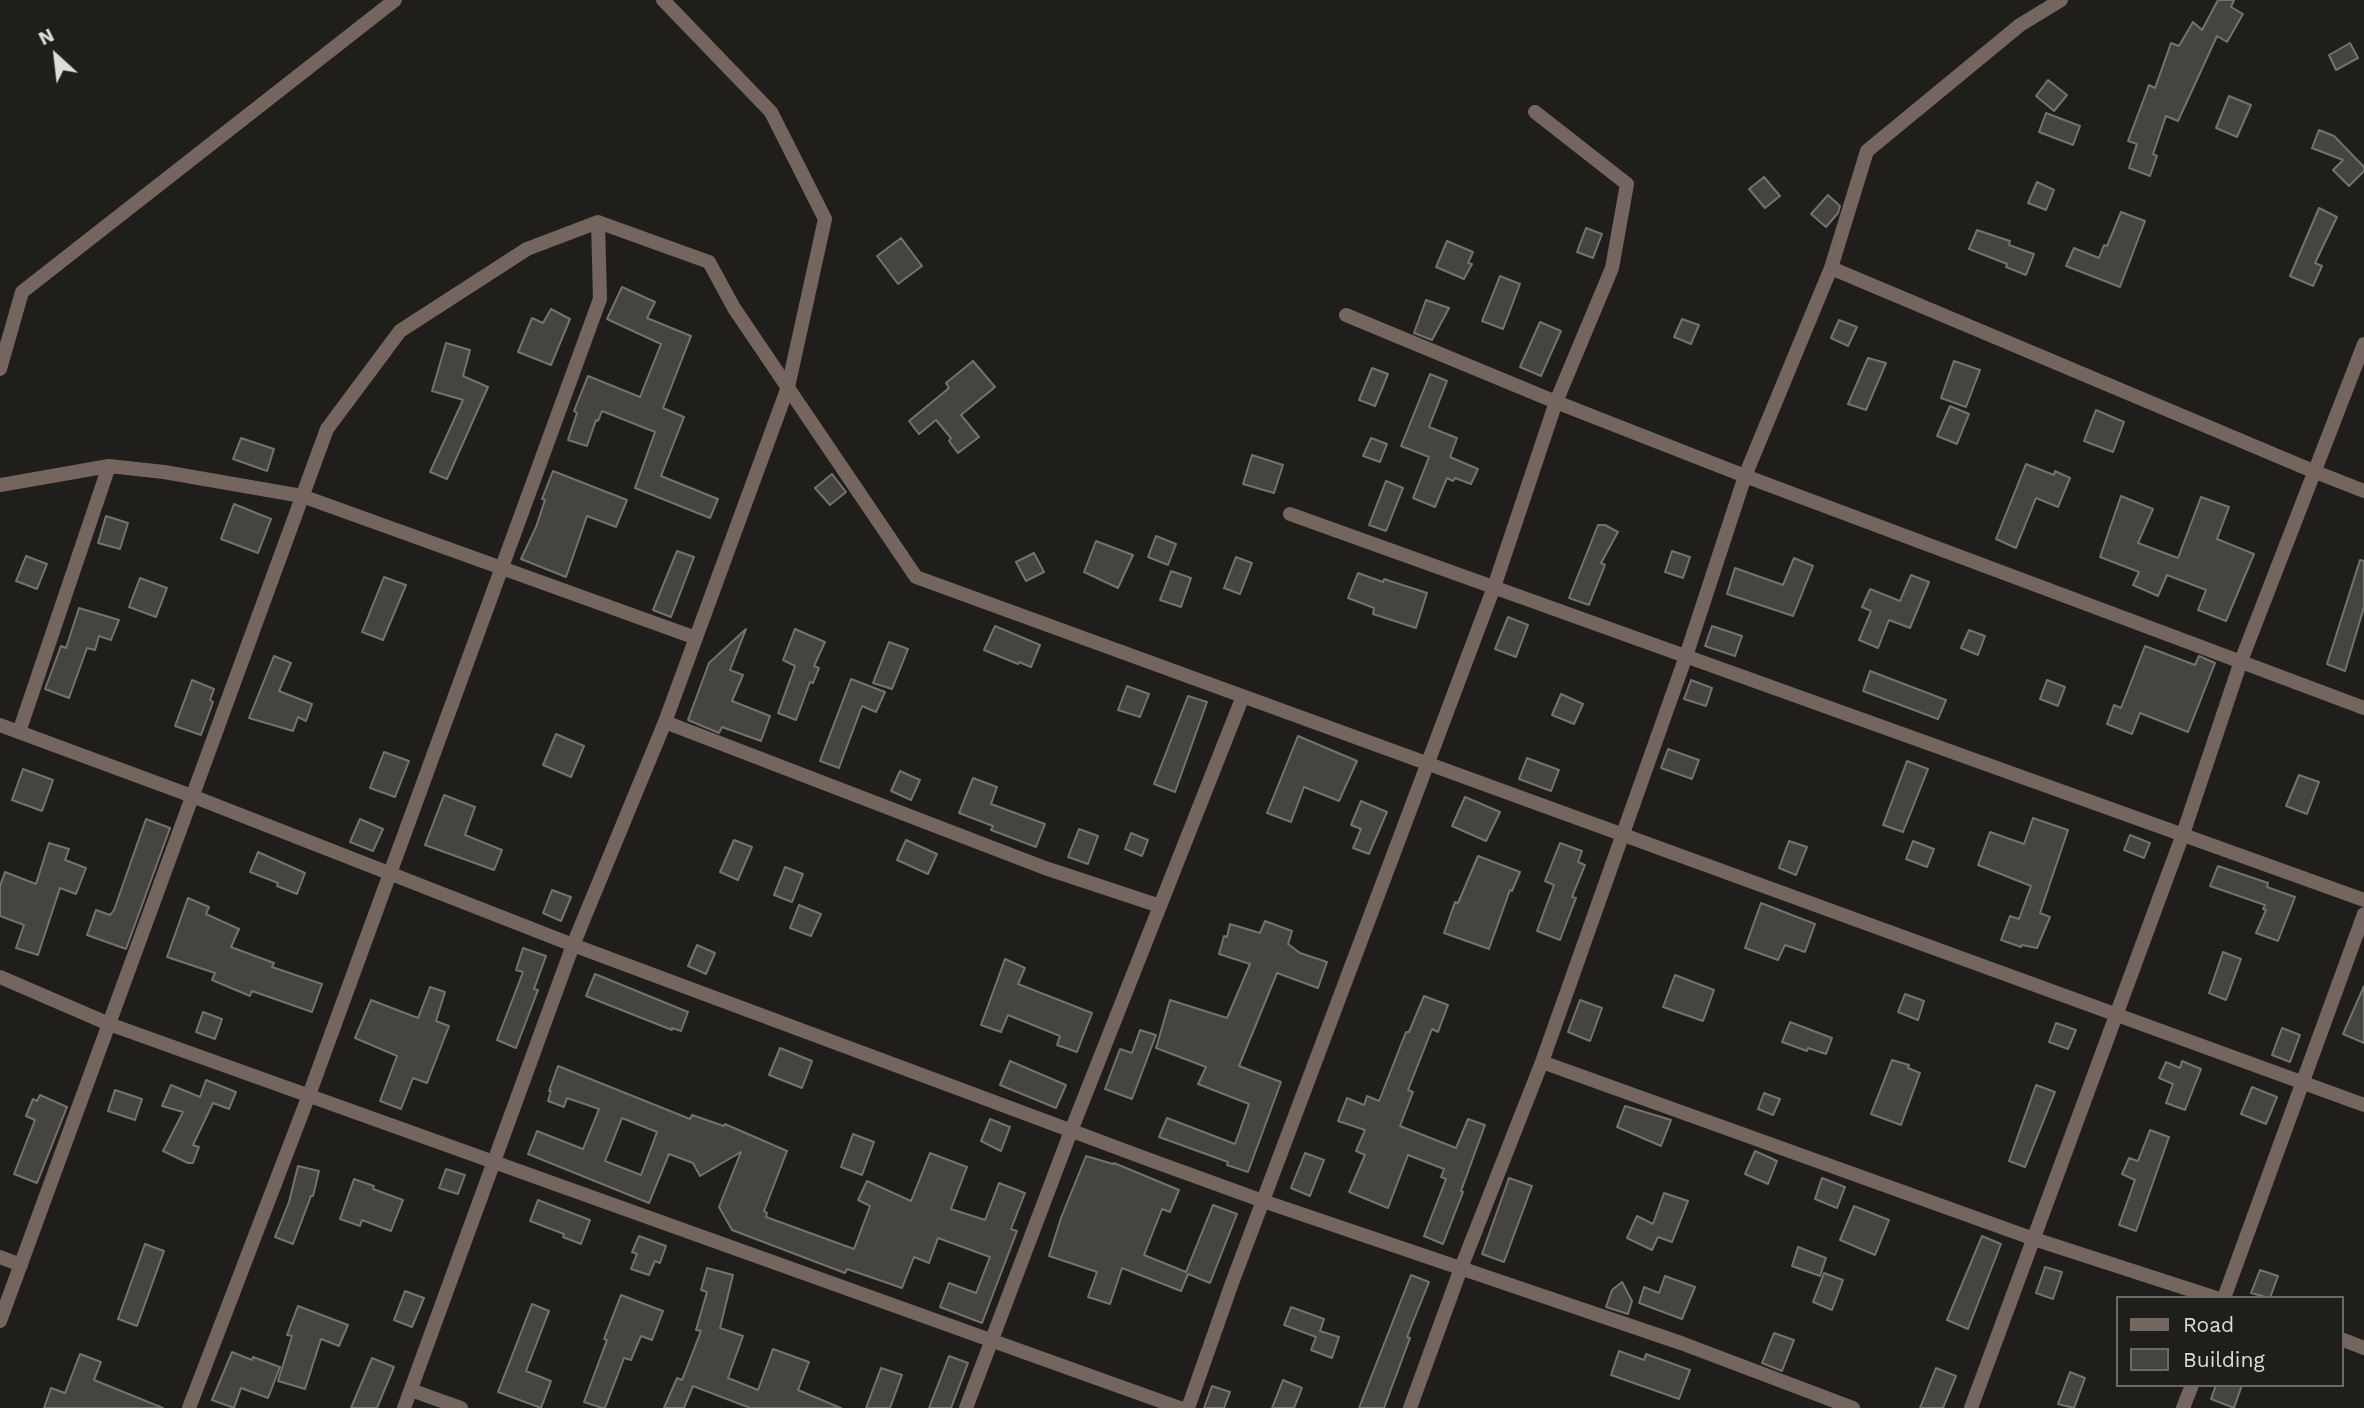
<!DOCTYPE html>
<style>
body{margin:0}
#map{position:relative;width:2364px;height:1408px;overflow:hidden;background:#1f1e1b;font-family:"Work Sans",sans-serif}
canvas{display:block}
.legend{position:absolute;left:2116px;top:1296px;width:228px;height:91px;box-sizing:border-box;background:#1f1e1b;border:2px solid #6b6a67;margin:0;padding:9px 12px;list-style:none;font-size:21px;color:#dddcda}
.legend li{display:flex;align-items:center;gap:14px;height:35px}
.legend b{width:35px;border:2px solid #6b6a67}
.north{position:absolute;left:21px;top:21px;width:70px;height:70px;-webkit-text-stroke:5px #1f1e1b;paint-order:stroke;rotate:333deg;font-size:19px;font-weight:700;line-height:28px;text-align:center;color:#dddcda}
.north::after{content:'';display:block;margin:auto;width:24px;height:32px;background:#dddcda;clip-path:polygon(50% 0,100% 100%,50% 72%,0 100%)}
</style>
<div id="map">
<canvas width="2364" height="1408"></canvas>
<ul class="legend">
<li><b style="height:9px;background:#75655f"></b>Road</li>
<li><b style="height:19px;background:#454440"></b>Building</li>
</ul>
<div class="north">N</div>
</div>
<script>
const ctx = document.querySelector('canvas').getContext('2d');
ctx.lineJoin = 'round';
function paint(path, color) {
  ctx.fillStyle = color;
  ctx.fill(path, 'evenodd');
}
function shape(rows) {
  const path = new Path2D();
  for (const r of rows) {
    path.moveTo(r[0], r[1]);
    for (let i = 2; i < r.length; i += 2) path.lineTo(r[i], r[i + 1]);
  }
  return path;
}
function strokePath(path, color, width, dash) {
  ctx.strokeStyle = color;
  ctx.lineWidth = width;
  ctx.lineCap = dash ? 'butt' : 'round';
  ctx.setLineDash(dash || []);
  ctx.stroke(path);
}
const building = shape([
 [2218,0,2234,0,2231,7,2243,14,2227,42,2217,36,2178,121,2166,116,2153,154,2157,156,2150,176,2129,168,2137,144,2128,141,2149,85,2155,88,2171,43,2179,46,2193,22,2202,30,2218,0],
 [2350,43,2358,58,2336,70,2329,55,2350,43],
 [2048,80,2067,95,2054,111,2036,96,2048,80],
 [2229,96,2251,105,2237,137,2216,128,2229,96],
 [2046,113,2080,126,2073,145,2039,132,2046,113],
 [2319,130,2334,136,2364,167,2364,171,2349,186,2333,170,2343,160,2312,148,2319,130],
 [1764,177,1780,196,1765,208,1749,189,1764,177],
 [2037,182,2054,190,2046,210,2028,203,2037,182],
 [1828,195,1840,206,1838,213,1826,227,1811,214,1828,195],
 [2319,208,2337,217,2315,263,2322,266,2313,286,2290,276,2319,208],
 [2121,212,2145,221,2120,287,2066,266,2074,248,2099,258,2104,245,2107,246,2121,212],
 [1586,228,1602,234,1593,258,1577,252,1586,228],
 [1977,230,2010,241,2009,245,2034,254,2026,275,2006,267,2007,264,1969,249,1977,230],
 [901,238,922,266,898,284,877,256,901,238],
 [1447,241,1473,252,1468,263,1472,264,1464,279,1436,267,1447,241],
 [1500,276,1520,284,1503,329,1482,321,1500,276],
 [622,287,655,302,647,318,691,336,663,408,684,417,661,476,718,499,710,518,635,488,655,432,602,411,598,421,596,420,587,446,568,440,577,413,574,411,588,376,640,397,661,344,607,319,622,287],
 [1426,300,1449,308,1432,340,1414,333,1426,300],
 [551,309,570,319,551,365,518,352,532,318,543,323,551,309],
 [1682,319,1699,325,1691,344,1674,337,1682,319],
 [1839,320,1857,327,1848,346,1831,338,1839,320],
 [1540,322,1561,331,1541,376,1520,367,1540,322],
 [446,343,470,350,463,376,488,387,447,479,430,472,463,400,432,391,446,343],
 [1868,358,1886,363,1866,410,1848,404,1868,358],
 [973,361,995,387,961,415,979,437,958,453,949,441,951,438,936,420,919,434,909,421,949,388,946,383,973,361],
 [1954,361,1980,370,1966,407,1941,398,1954,361],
 [1372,368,1388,374,1375,406,1359,400,1372,368],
 [1430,374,1447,381,1429,427,1457,438,1450,457,1478,469,1471,484,1455,478,1453,481,1447,478,1435,507,1413,498,1429,457,1401,446,1430,374],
 [1950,406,1969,414,1957,444,1937,436,1950,406],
 [2096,410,2124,422,2113,452,2084,441,2096,410],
 [241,438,274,449,267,471,233,459,241,438],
 [1371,438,1387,444,1380,462,1363,456,1371,438],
 [1252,455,1283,465,1274,493,1243,484,1252,455],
 [2026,464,2054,475,2055,471,2070,478,2058,507,2036,498,2016,548,1996,539,2026,464],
 [553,471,627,500,616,527,587,516,566,577,521,559,536,527,545,500,542,499,553,471],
 [832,474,846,492,830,505,815,488,832,474],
 [1386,481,1403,488,1386,531,1369,525,1386,481],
 [2121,496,2153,509,2138,543,2178,558,2201,497,2229,507,2217,539,2254,554,2226,621,2198,610,2206,590,2167,575,2158,596,2133,585,2139,572,2100,557,2121,496],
 [234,504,271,519,258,553,221,539,234,504],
 [106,516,128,523,120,549,98,543,106,516],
 [1598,525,1605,525,1618,532,1601,563,1605,565,1589,605,1569,598,1598,525],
 [1156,536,1176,544,1168,565,1148,557,1156,536],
 [1096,541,1133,555,1118,588,1084,572,1096,541],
 [677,551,694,557,671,617,653,610,677,551],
 [1672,551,1690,557,1683,578,1665,572,1672,551],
 [1034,553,1044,572,1026,581,1016,562,1034,553],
 [26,556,47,564,37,589,16,581,26,556],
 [1236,557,1252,563,1240,594,1224,588,1236,557],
 [1794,558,1813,566,1793,616,1727,594,1735,568,1783,585,1794,558],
 [2360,560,2364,561,2364,607,2345,671,2327,664,2360,560],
 [1171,571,1191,578,1181,607,1160,600,1171,571],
 [1358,573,1383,582,1384,579,1427,593,1416,628,1373,614,1374,608,1348,598,1358,573],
 [1911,575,1929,582,1910,628,1889,620,1878,648,1859,640,1871,611,1862,607,1870,589,1900,601,1911,575],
 [384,577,406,585,383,640,362,632,384,577],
 [140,578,167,588,156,617,129,607,140,578],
 [79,608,119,620,111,640,99,636,95,650,87,648,69,698,45,689,61,646,66,648,79,608],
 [1508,617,1528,625,1516,657,1495,649,1508,617],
 [995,626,1040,645,1031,667,1019,662,1018,664,984,650,995,626],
 [1712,626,1742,636,1735,656,1705,646,1712,626],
 [746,629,730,670,743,675,732,701,770,716,761,741,722,727,719,733,688,720,709,663,746,629],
 [795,629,825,642,814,666,819,668,813,683,810,682,796,720,778,713,795,666,783,660,795,629],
 [1969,630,1985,636,1978,655,1961,648,1969,630],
 [889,642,908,649,892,689,873,683,889,642],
 [2145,646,2195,665,2199,656,2215,663,2188,732,2140,713,2132,734,2107,724,2114,705,2121,708,2145,646],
 [274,656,291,663,279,691,312,704,306,721,298,717,293,731,249,718,274,656],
 [1870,671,1946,700,1938,719,1863,691,1870,671],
 [851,679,885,692,876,712,862,706,839,768,820,761,851,679],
 [192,680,214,689,210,700,213,702,201,735,175,726,192,680],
 [1691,680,1712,688,1706,706,1684,699,1691,680],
 [2047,680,2065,687,2058,706,2040,699,2047,680],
 [1127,686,1149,694,1140,717,1118,710,1127,686],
 [1561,694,1583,704,1574,724,1552,715,1561,694],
 [1188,696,1207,702,1175,792,1154,784,1188,696],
 [556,734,584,746,571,777,543,765,556,734],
 [1298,736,1357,761,1339,801,1304,787,1291,822,1267,813,1298,736],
 [1668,749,1699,760,1692,779,1661,768,1668,749],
 [384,752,409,761,395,797,370,788,384,752],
 [1527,758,1559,770,1551,791,1519,779,1527,758],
 [1907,761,1928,769,1903,832,1883,825,1907,761],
 [23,769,53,780,42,811,12,800,23,769],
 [900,771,920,780,911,800,891,791,900,771],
 [2299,775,2319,782,2307,814,2286,806,2299,775],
 [973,778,997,787,991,804,1045,824,1036,847,991,830,993,826,959,813,973,778],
 [444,795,475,807,465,835,502,850,494,870,425,845,444,795],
 [1465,797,1500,812,1486,841,1452,826,1465,797],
 [1361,801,1387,812,1369,854,1353,848,1361,829,1351,825,1361,801],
 [2033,818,2068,830,2040,913,2050,917,2037,948,2022,945,2021,947,2001,940,2010,916,2019,919,2031,886,1978,865,1990,832,2024,844,2033,818],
 [146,819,170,828,126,949,87,935,96,910,110,915,114,910,146,819],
 [360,819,383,829,373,851,350,842,360,819],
 [1079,829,1098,836,1088,864,1068,857,1079,829],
 [1131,833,1148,840,1142,856,1125,849,1131,833],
 [2130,835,2150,843,2144,858,2124,850,2130,835],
 [734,840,752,847,738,880,720,872,734,840],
 [906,840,937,854,928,874,897,860,906,840],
 [1789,841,1807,847,1796,875,1779,868,1789,841],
 [1913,841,1934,849,1927,867,1906,859,1913,841],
 [49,843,69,849,65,860,86,868,76,894,60,888,38,955,16,948,24,925,0,916,0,886,5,872,36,884,49,843],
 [1560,843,1582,851,1578,862,1585,865,1572,897,1576,898,1560,940,1537,931,1554,885,1545,881,1560,843],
 [258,852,305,873,297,894,277,886,278,883,250,872,258,852],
 [1478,856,1520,872,1512,891,1510,890,1489,949,1444,933,1455,902,1458,903,1478,856],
 [2218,866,2268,883,2267,887,2295,897,2278,941,2256,933,2266,910,2263,909,2265,905,2210,886,2218,866],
 [785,867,803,874,792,902,774,895,785,867],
 [552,890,571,897,561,921,543,913,552,890],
 [188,898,209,907,206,914,239,929,231,947,274,963,272,967,322,984,312,1012,252,991,250,996,212,980,215,973,167,957,188,898],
 [1761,903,1815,924,1805,952,1785,945,1778,960,1745,948,1761,903],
 [799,905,821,914,811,936,790,928,799,905],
 [1265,921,1292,931,1288,944,1300,953,1327,962,1318,988,1277,973,1239,1066,1281,1082,1248,1172,1227,1165,1228,1162,1159,1137,1167,1118,1235,1144,1249,1104,1198,1084,1206,1067,1156,1048,1170,1000,1227,1018,1250,964,1219,954,1224,936,1227,937,1230,924,1260,933,1265,921],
 [697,945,715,953,706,974,688,966,697,945],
 [523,948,546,956,534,989,538,990,516,1048,497,1040,523,972,516,970,523,948],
 [2223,952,2241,959,2226,1000,2209,993,2223,952],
 [1005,959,1025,968,1018,984,1092,1013,1077,1052,1057,1045,1060,1036,1008,1015,1001,1032,981,1025,1005,959],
 [595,974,688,1012,681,1031,672,1028,672,1030,586,996,595,974],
 [1675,975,1714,990,1703,1021,1663,1007,1675,975],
 [2364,986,2364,1043,2343,1034,2364,986],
 [430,987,445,992,436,1021,449,1026,427,1083,413,1078,401,1109,380,1101,397,1056,355,1038,371,1000,418,1018,430,987],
 [1905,994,1924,1001,1918,1020,1898,1012,1905,994],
 [1424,996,1448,1005,1438,1032,1432,1029,1408,1090,1413,1092,1400,1126,1456,1148,1468,1119,1485,1125,1461,1191,1463,1192,1443,1244,1424,1236,1446,1179,1441,1177,1444,1169,1408,1155,1388,1208,1349,1192,1365,1155,1356,1151,1365,1130,1338,1121,1347,1098,1364,1105,1367,1096,1379,1101,1406,1032,1409,1032,1424,996],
 [1580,1000,1602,1008,1590,1041,1568,1032,1580,1000],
 [203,1012,222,1019,215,1039,196,1032,203,1012],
 [1790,1022,1832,1038,1826,1054,1808,1048,1807,1051,1782,1042,1790,1022],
 [2056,1023,2076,1030,2068,1049,2049,1042,2056,1023],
 [2282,1028,2300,1035,2290,1062,2272,1055,2282,1028],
 [1140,1030,1156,1035,1132,1099,1105,1089,1120,1049,1132,1053,1140,1030],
 [780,1048,812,1061,802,1088,769,1075,780,1048],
 [1892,1060,1909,1065,1908,1068,1920,1073,1901,1125,1871,1114,1892,1060],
 [1010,1061,1066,1085,1056,1108,1000,1085,1010,1061],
 [2182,1061,2201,1069,2185,1110,2166,1103,2173,1084,2159,1078,2166,1062,2180,1068,2182,1061],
 [558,1066,690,1119,692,1115,724,1126,725,1124,787,1151,764,1211,767,1213,766,1217,854,1249,870,1206,858,1200,867,1181,911,1201,930,1153,967,1167,951,1209,985,1220,999,1183,1025,1193,1011,1229,1017,1231,982,1323,940,1307,949,1283,976,1293,990,1257,938,1238,929,1263,914,1257,902,1288,847,1269,845,1273,732,1230,719,1207,741,1152,700,1176,693,1163,669,1154,649,1203,528,1154,537,1131,583,1149,599,1109,567,1098,564,1107,548,1101,551,1091,549,1091,558,1066],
 [622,1118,657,1132,641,1175,605,1161,622,1118],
 [206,1080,236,1092,229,1109,213,1103,193,1145,199,1147,193,1163,188,1163,163,1151,183,1112,162,1106,171,1085,200,1097,206,1080],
 [2036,1085,2055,1092,2025,1167,2009,1161,2036,1085],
 [2252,1087,2277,1097,2266,1124,2241,1114,2252,1087],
 [115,1090,142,1099,135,1120,108,1111,115,1090],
 [1764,1093,1780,1099,1773,1115,1758,1109,1764,1093],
 [40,1095,67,1107,37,1183,14,1174,35,1120,26,1116,33,1099,37,1101,40,1095],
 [1625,1106,1671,1120,1661,1146,1617,1127,1625,1106],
 [990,1119,1010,1127,1001,1151,981,1141,990,1119],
 [2150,1130,2169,1137,2136,1231,2119,1225,2135,1180,2122,1174,2129,1158,2138,1161,2150,1130],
 [853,1134,874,1142,862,1175,841,1167,853,1134],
 [1755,1151,1777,1161,1768,1184,1745,1174,1755,1151],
 [1305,1153,1324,1160,1310,1196,1291,1188,1305,1153],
 [1086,1156,1113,1164,1114,1163,1179,1190,1170,1212,1162,1209,1144,1255,1186,1272,1213,1205,1237,1214,1210,1283,1188,1274,1181,1291,1122,1268,1110,1304,1088,1297,1097,1272,1049,1256,1061,1218,1086,1156],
 [298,1166,319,1171,313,1196,311,1196,293,1244,275,1237,289,1202,298,1166],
 [446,1169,465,1175,458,1194,439,1188,446,1169],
 [1509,1178,1532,1186,1504,1262,1482,1254,1509,1178],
 [1822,1178,1845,1187,1837,1208,1815,1199,1822,1178],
 [354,1179,374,1186,373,1189,403,1200,391,1231,362,1220,360,1226,340,1219,354,1179],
 [1664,1193,1688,1201,1672,1242,1658,1237,1652,1250,1627,1238,1637,1216,1653,1224,1664,1193],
 [538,1200,590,1220,581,1244,563,1237,564,1234,530,1221,538,1200],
 [1854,1206,1889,1220,1875,1255,1840,1240,1854,1206],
 [639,1236,666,1246,660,1263,655,1261,649,1275,631,1269,637,1254,632,1252,639,1236],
 [1982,1236,2001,1244,1968,1329,1947,1320,1982,1236],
 [145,1244,164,1251,137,1326,118,1319,145,1244],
 [1798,1247,1826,1258,1820,1276,1792,1266,1798,1247],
 [2045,1267,2062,1272,2053,1299,2036,1293,2045,1267],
 [707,1268,733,1275,720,1328,743,1336,728,1378,758,1390,773,1349,809,1362,798,1390,841,1408,750,1408,693,1386,684,1408,664,1408,677,1378,682,1380,701,1331,696,1330,707,1292,701,1290,707,1268],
 [2260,1270,2278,1276,2270,1298,2251,1293,2260,1270],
 [1824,1273,1843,1280,1832,1310,1813,1302,1824,1273],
 [1411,1275,1429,1282,1407,1337,1410,1338,1384,1408,1359,1408,1411,1275],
 [1665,1276,1695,1287,1682,1319,1639,1303,1644,1287,1659,1293,1665,1276],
 [1622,1282,1632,1301,1628,1314,1606,1307,1612,1290,1622,1282],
 [405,1291,424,1298,412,1327,394,1320,405,1291],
 [621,1295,663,1311,652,1340,641,1336,631,1360,624,1358,605,1408,602,1408,584,1402,607,1340,604,1339,621,1295],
 [532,1304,549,1311,526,1371,551,1381,541,1408,498,1392,532,1304],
 [298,1306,348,1325,339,1346,321,1339,305,1389,278,1381,292,1336,287,1335,298,1306],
 [1291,1307,1324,1319,1320,1331,1339,1337,1332,1358,1311,1350,1316,1337,1284,1325,1291,1307],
 [1774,1333,1794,1340,1782,1371,1762,1363,1774,1333],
 [1619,1351,1644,1360,1646,1354,1690,1370,1679,1399,1611,1375,1619,1351],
 [232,1352,252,1360,253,1357,280,1367,268,1398,241,1388,234,1408,212,1400,232,1352],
 [80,1354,101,1362,94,1380,163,1408,44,1408,51,1388,65,1393,80,1354],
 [949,1356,968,1363,951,1408,929,1408,949,1356],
 [372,1358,394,1367,377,1408,351,1408,372,1358],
 [881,1368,902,1375,890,1408,866,1408,881,1368],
 [1936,1368,1956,1376,1943,1408,1920,1408,1936,1368],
 [2070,1372,2085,1378,2074,1408,2058,1404,2070,1372],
 [1283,1380,1302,1388,1294,1408,1272,1408,1283,1380],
 [2216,1385,2242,1385,2234,1408,2211,1399,2216,1385],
 [1212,1386,1230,1392,1224,1408,1204,1408,1212,1386]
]);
const street = shape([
 [1831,268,2313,471,2364,491],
 [1346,315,1556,402,1745,476,2364,708],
 [0,369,22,292,395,0],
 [0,485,109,466,164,472,302,496,696,638],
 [1290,514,2364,900],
 [665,722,1045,868,1160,906],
 [0,725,192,796,573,945,1150,1160,1263,1201,1681,1343,1853,1408],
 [19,732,109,466],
 [0,977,109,1024,1180,1408],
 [1542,1062,2034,1239,2216,1298],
 [0,1257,21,1265],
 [2224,1298,2364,914],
 [0,1321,327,429,400,331,527,249,598,222,709,262,734,308,916,577,2364,1105],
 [2341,1339,2364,1348],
 [411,1390,461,1408],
 [189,1408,309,1095,600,299,598,222],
 [404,1408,573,945,665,722,788,387,825,219,771,112,663,0],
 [966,1408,1071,1131,1243,696],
 [1188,1408,1232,1283,1494,587,1556,402,1612,268,1627,184,1535,112],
 [1410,1408,1461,1268,1542,1062,1686,656,1745,476,1831,268,1867,151,2020,25,2061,0],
 [1971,1408,2183,834,2241,661,2364,344],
 [2183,1408,2192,1385]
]);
paint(building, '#454440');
strokePath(building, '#73726e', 2);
strokePath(street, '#75655f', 14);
</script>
